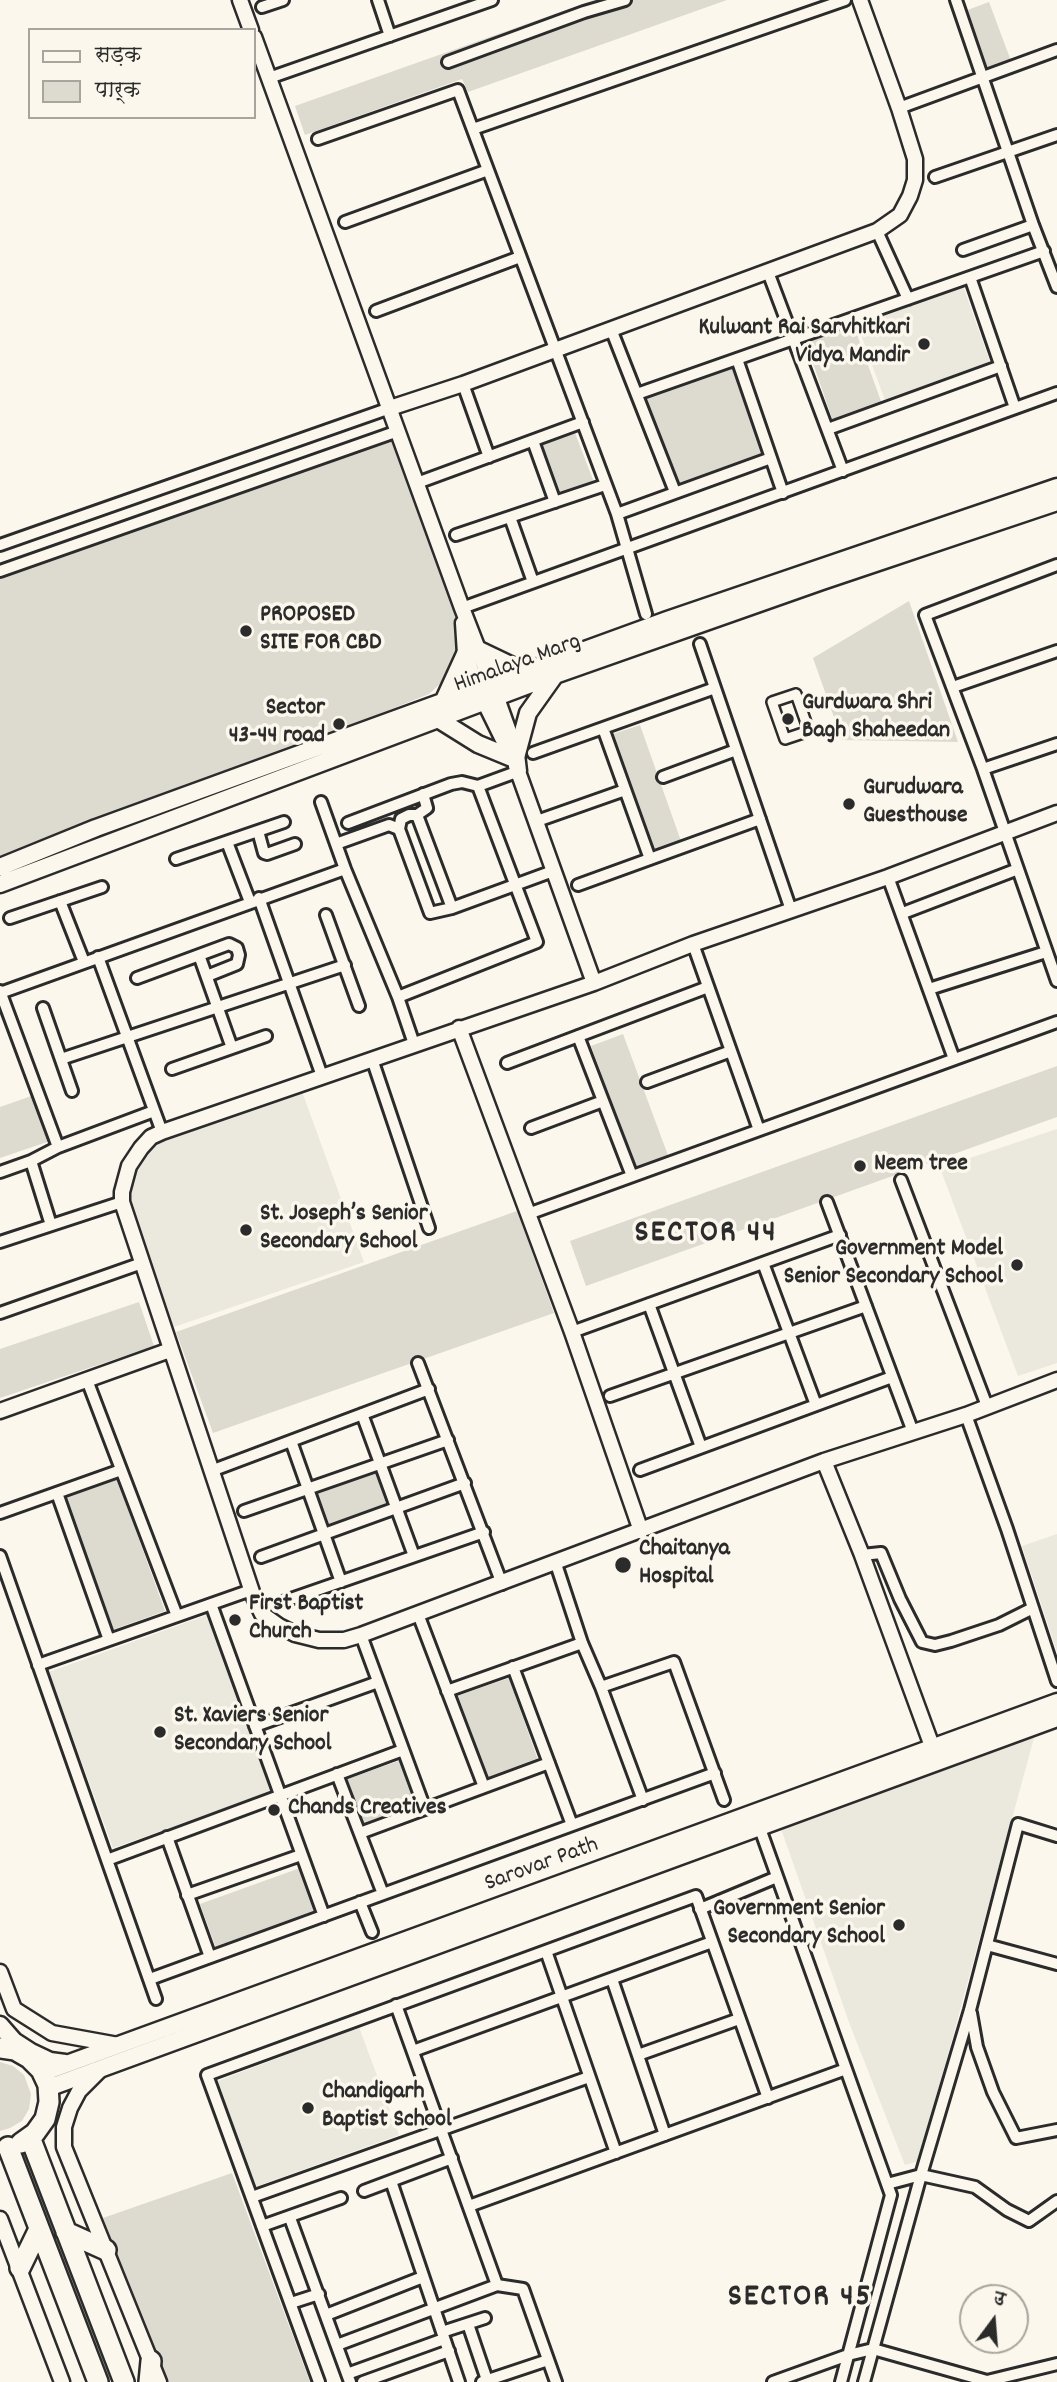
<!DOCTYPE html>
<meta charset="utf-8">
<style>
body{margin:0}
#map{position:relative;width:1057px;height:2382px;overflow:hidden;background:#fbf7ec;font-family:Dekko,"Playpen Sans Deva",sans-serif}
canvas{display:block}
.legend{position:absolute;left:28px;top:28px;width:228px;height:91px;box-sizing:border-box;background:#fbf7ec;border:2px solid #a8a59f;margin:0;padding:9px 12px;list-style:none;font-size:21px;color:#2b2b2b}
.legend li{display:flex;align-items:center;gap:14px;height:35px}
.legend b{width:35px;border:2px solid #a8a59f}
.north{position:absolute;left:959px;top:2284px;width:70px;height:70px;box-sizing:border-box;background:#fbf7ec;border:2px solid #a8a59f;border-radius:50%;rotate:16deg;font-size:19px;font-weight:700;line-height:28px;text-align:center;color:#2b2b2b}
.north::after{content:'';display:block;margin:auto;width:24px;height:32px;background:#2b2b2b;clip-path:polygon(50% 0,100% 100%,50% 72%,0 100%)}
</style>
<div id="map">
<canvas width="1057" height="2382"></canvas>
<ul class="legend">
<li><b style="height:9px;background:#fbf7ec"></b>सड़क</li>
<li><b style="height:19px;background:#dddad0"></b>पार्क</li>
</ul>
<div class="north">उ</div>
</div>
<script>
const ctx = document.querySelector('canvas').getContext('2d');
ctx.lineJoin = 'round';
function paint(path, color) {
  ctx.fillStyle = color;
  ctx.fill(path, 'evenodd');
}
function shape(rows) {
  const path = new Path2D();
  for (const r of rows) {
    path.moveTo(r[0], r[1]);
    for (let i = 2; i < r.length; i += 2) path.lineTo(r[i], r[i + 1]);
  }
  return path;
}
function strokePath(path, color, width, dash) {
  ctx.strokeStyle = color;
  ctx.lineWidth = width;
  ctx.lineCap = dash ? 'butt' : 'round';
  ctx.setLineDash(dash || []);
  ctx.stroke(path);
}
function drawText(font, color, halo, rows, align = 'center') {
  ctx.font = font + ' Dekko,sans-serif';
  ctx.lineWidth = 7;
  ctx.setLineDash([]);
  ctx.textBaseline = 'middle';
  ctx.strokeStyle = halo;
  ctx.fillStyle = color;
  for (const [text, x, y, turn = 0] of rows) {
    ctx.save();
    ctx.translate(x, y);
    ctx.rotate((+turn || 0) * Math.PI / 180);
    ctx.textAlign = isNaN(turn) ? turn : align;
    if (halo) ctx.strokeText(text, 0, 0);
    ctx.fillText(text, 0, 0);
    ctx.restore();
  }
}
const built = shape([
 [963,286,991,365,886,403,857,324],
 [300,1086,364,1262,171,1328,129,1198,130,1181,140,1155,162,1135],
 [1057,1129,1057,1363,1018,1376,940,1168],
 [1057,1534,1057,1652,1022,1546],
 [207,1615,271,1792,113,1848,49,1672],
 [1035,1734,919,2161,905,2165,850,2025,780,1826],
 [359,2027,399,2135,255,2187,218,2081]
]);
const green = shape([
 [594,0,727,0,468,92,462,79,305,135,295,106],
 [989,2,1011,61,987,70,965,11],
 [854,326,882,404,833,421,806,343],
 [732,367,765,456,676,488,644,399],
 [398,431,476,651,429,694,0,867,0,571],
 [575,433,595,485,558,499,538,447],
 [909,601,958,742,842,740,813,658],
 [640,725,682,844,652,854,610,735],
 [623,1034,669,1158,637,1170,591,1046],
 [1057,1066,1057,1117,586,1286,570,1241],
 [37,1094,53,1140,0,1158,0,1107],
 [517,1211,554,1313,213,1433,176,1332],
 [139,1302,154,1346,0,1398,0,1349],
 [378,1470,390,1505,326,1527,314,1492],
 [117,1479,165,1611,112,1630,64,1498],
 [509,1678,539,1763,487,1781,457,1696],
 [401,1760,418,1806,362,1827,345,1780],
 [300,1868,316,1913,216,1948,200,1904],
 [0,2062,13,2066,24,2075,31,2094,29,2109,22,2121,10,2128,0,2131],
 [232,2173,310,2382,168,2382,103,2218]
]);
const pedestrian = shape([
 [796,694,809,731,785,739,772,702,796,694]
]);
const minor = shape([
 [378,0,390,36],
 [956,0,1033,225,1057,287],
 [262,7,283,0],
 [448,62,584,12,625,0],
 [269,78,492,0],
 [899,108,1057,50],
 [473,129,845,0],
 [318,139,458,90,617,514,646,614],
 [935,177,1057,135],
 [345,222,488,170],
 [877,231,908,299],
 [963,250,1033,225],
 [768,272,843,471],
 [970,277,1015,408],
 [376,311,520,257],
 [611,329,675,492],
 [737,359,783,493],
 [463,384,489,457],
 [637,394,1044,251],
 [828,429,1001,366],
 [533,441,555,502],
 [417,483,583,422],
 [617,514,771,458],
 [510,517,533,582],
 [456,535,605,485],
 [0,545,390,408],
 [1057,565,925,615,983,769,1057,981],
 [0,571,398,431],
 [462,608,1057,393],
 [700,644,791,910],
 [953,687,1057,651],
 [603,728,650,859],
 [533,753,715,688],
 [983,769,1057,744],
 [663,777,736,750],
 [321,802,345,869,398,997,414,1044],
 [417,815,427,808,423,794],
 [537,821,625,790],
 [348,823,451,784,462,782,478,786],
 [258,831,264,853,267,854,295,844],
 [227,842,250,902],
 [336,844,389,825,399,829,401,819,409,815,417,815,452,908,430,913,399,829],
 [176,859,284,822],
 [888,877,954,1059],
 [578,885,760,819],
 [259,898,322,1076],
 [60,901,84,962],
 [452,908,553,871],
 [903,913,1018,869],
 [326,915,359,1006],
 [10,918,102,887],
 [693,944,759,1130],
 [199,955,232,1048],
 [98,957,162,1132],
 [137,978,229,944,237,948,239,955,237,964,207,976],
 [929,989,1046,952],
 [0,991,58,1147,154,1111],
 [0,993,345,869],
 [398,997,537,942,478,786,519,771],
 [43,1008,72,1091],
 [578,1036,632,1176],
 [61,1059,345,965],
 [372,1059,429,1228],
 [507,1063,708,987],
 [172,1069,266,1036],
 [647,1082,731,1051],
 [531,1128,603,1101],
 [31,1161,51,1225],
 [0,1172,31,1161,58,1147],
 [901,1180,987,1406],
 [827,1202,913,1432],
 [528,1214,1057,1022],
 [0,1242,122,1202],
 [763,1263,816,1405],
 [649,1304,701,1447],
 [0,1313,142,1263],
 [572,1332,840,1235],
 [418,1363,502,1584],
 [87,1380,177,1616],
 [610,1396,866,1306],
 [362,1414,414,1556],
 [966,1415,1007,1529,1057,1681],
 [291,1441,341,1582],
 [640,1470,892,1377],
 [211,1471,429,1389],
 [57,1493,109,1640],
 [244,1511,448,1440],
 [0,1513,121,1470],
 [862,1555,881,1553,900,1599,922,1642,935,1645,951,1641,999,1625,1033,1608],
 [0,1556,156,1999],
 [261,1557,465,1483],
 [556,1564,582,1643,601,1687,643,1800],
 [285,1601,484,1532],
 [211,1604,324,1916],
 [418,1614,484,1787],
 [361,1635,425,1809],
 [38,1665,251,1590],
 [513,1667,572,1825],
 [601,1687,674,1662,724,1800],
 [447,1691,582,1643],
 [255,1726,378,1682],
 [337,1774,383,1894],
 [758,1823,891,2195,841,2382],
 [360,1833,549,1763],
 [167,1837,210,1957],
 [107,1860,403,1750],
 [187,1895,301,1855],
 [360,1902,372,1932],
 [700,1909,777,1877],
 [987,1945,1057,1964],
 [546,1951,616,2153],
 [150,1979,715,1773],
 [612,1979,665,2135],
 [396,2005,497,2285],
 [971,2013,977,2047,993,2092,1016,2138,1057,2130],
 [413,2051,712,1942],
 [638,2055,739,2019],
 [391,2181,459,2382],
 [887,2184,921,2175,970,2010,1018,1824,1057,1836],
 [364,2191,452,2158],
 [252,2197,589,2077],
 [469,2206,846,2069],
 [290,2218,350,2382],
 [262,2226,341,2198],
 [291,2303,319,2294],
 [326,2315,423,2277],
 [468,2324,487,2380],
 [442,2332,485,2318],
 [337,2345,497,2285,523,2289,556,2382],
 [347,2374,444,2339],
 [319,2382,207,2075,696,1896,768,2098],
 [363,2382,449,2351],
 [482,2382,548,2360],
 [773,2382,848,2355,873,2349,987,2381,1057,2364],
 [864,2382,921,2175,975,2187,1007,2210,1029,2221,1057,2201]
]);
const tertiary = shape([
 [240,0,251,30],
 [254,37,462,608,497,698,517,754,519,771],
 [390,408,463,384,877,231,900,215,910,196,915,180,915,159,899,108,860,0],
 [463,623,465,654,478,689,507,748],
 [516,766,594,983],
 [1057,813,888,877,693,944,594,983,162,1132,151,1137,141,1148,129,1166,122,1192,122,1202,253,1595,262,1614,279,1626,295,1634,319,1640,344,1640,361,1635,824,1461,966,1415,1057,1380],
 [459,1028,572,1332,641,1531],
 [0,1411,170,1350],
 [824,1461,862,1555,936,1757],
 [0,1972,14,2009,52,2033,118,2045],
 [99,2071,79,2091,70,2108,64,2127,64,2147,159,2382],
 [0,2219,62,2382]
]);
const secondary = shape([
 [479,650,525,672],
 [443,702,465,654],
 [438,719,478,744,512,758],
 [517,754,528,713,555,675],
 [0,867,96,828,667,620,1057,487],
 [0,884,555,675,822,581,1057,502],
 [0,2025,14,2041,31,2052,50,2061,65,2063],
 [42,2073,1057,1702],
 [48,2088,1057,1718]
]);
const trunk = shape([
 [0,2048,15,2050,29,2058,41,2070,48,2085,49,2102,45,2119,35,2133,21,2143],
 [30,2137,124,2382],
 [8,2147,98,2382],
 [66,2232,106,2250],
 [20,2268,39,2229],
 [149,2382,151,2361]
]);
const markers = [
 [924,344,7,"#2b2b2b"],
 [246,631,7,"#2b2b2b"],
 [788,719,7,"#2b2b2b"],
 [339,724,7,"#2b2b2b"],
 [849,804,7,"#2b2b2b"],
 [860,1166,7,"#2b2b2b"],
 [246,1230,7,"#2b2b2b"],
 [1017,1265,7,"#2b2b2b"],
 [623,1565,9,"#2b2b2b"],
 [235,1620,7,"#2b2b2b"],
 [160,1732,7,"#2b2b2b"],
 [274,1810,7,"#2b2b2b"],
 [899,1925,7,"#2b2b2b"],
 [308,2108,7,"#2b2b2b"]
];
const poiNames = [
 ["Kulwant Rai Sarvhitkari",910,330,"right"],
 ["Vidya Mandir",910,358,"right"],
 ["PROPOSED",260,617],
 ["SITE FOR CBD",260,645],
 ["Gurdwara Shri",802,705],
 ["Bagh Shaheedan",802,733],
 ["Sector",325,710,"right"],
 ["43-44 road",325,738,"right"],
 ["Gurudwara",863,790],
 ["Guesthouse",863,818],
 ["Neem tree",874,1166],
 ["St. Joseph’s Senior",260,1216],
 ["Secondary School",260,1244],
 ["Government Model",1003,1251,"right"],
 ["Senior Secondary School",1003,1279,"right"],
 ["Chaitanya",639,1551],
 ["Hospital",639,1579],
 ["First Baptist",249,1606],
 ["Church",249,1634],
 ["St. Xaviers Senior",174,1718],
 ["Secondary School",174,1746],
 ["Chands Creatives",288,1810],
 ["Government Senior",885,1911,"right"],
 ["Secondary School",885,1939,"right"],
 ["Chandigarh",322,2094],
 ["Baptist School",322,2122]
];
const streetNames = [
 ["Himalaya Marg",518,665,-20],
 ["Sarovar Path",542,1866,-20]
];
const districtNames = [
 ["SECTOR 44",706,1236],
 ["SECTOR 45",800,2300]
];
paint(built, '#ebe8de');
paint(green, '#dddad0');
strokePath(pedestrian, '#2b2b2b', 14);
strokePath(minor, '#2b2b2b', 16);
strokePath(tertiary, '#2b2b2b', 19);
strokePath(secondary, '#2b2b2b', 21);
strokePath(trunk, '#2b2b2b', 24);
strokePath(pedestrian, '#fbf7ec', 9);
strokePath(minor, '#fbf7ec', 10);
strokePath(tertiary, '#fbf7ec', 14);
strokePath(secondary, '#fbf7ec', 16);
strokePath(trunk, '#fbf7ec', 19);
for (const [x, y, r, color] of markers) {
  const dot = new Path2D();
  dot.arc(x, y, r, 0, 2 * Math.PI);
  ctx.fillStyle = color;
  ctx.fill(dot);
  strokePath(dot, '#fbf7ec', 2.5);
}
drawText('bold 24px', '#2b2b2b', '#fbf7ec', poiNames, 'left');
drawText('24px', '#2b2b2b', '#fbf7ec', streetNames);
ctx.letterSpacing = '2px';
drawText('bold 32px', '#2b2b2b', '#fbf7ec', districtNames);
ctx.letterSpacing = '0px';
</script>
